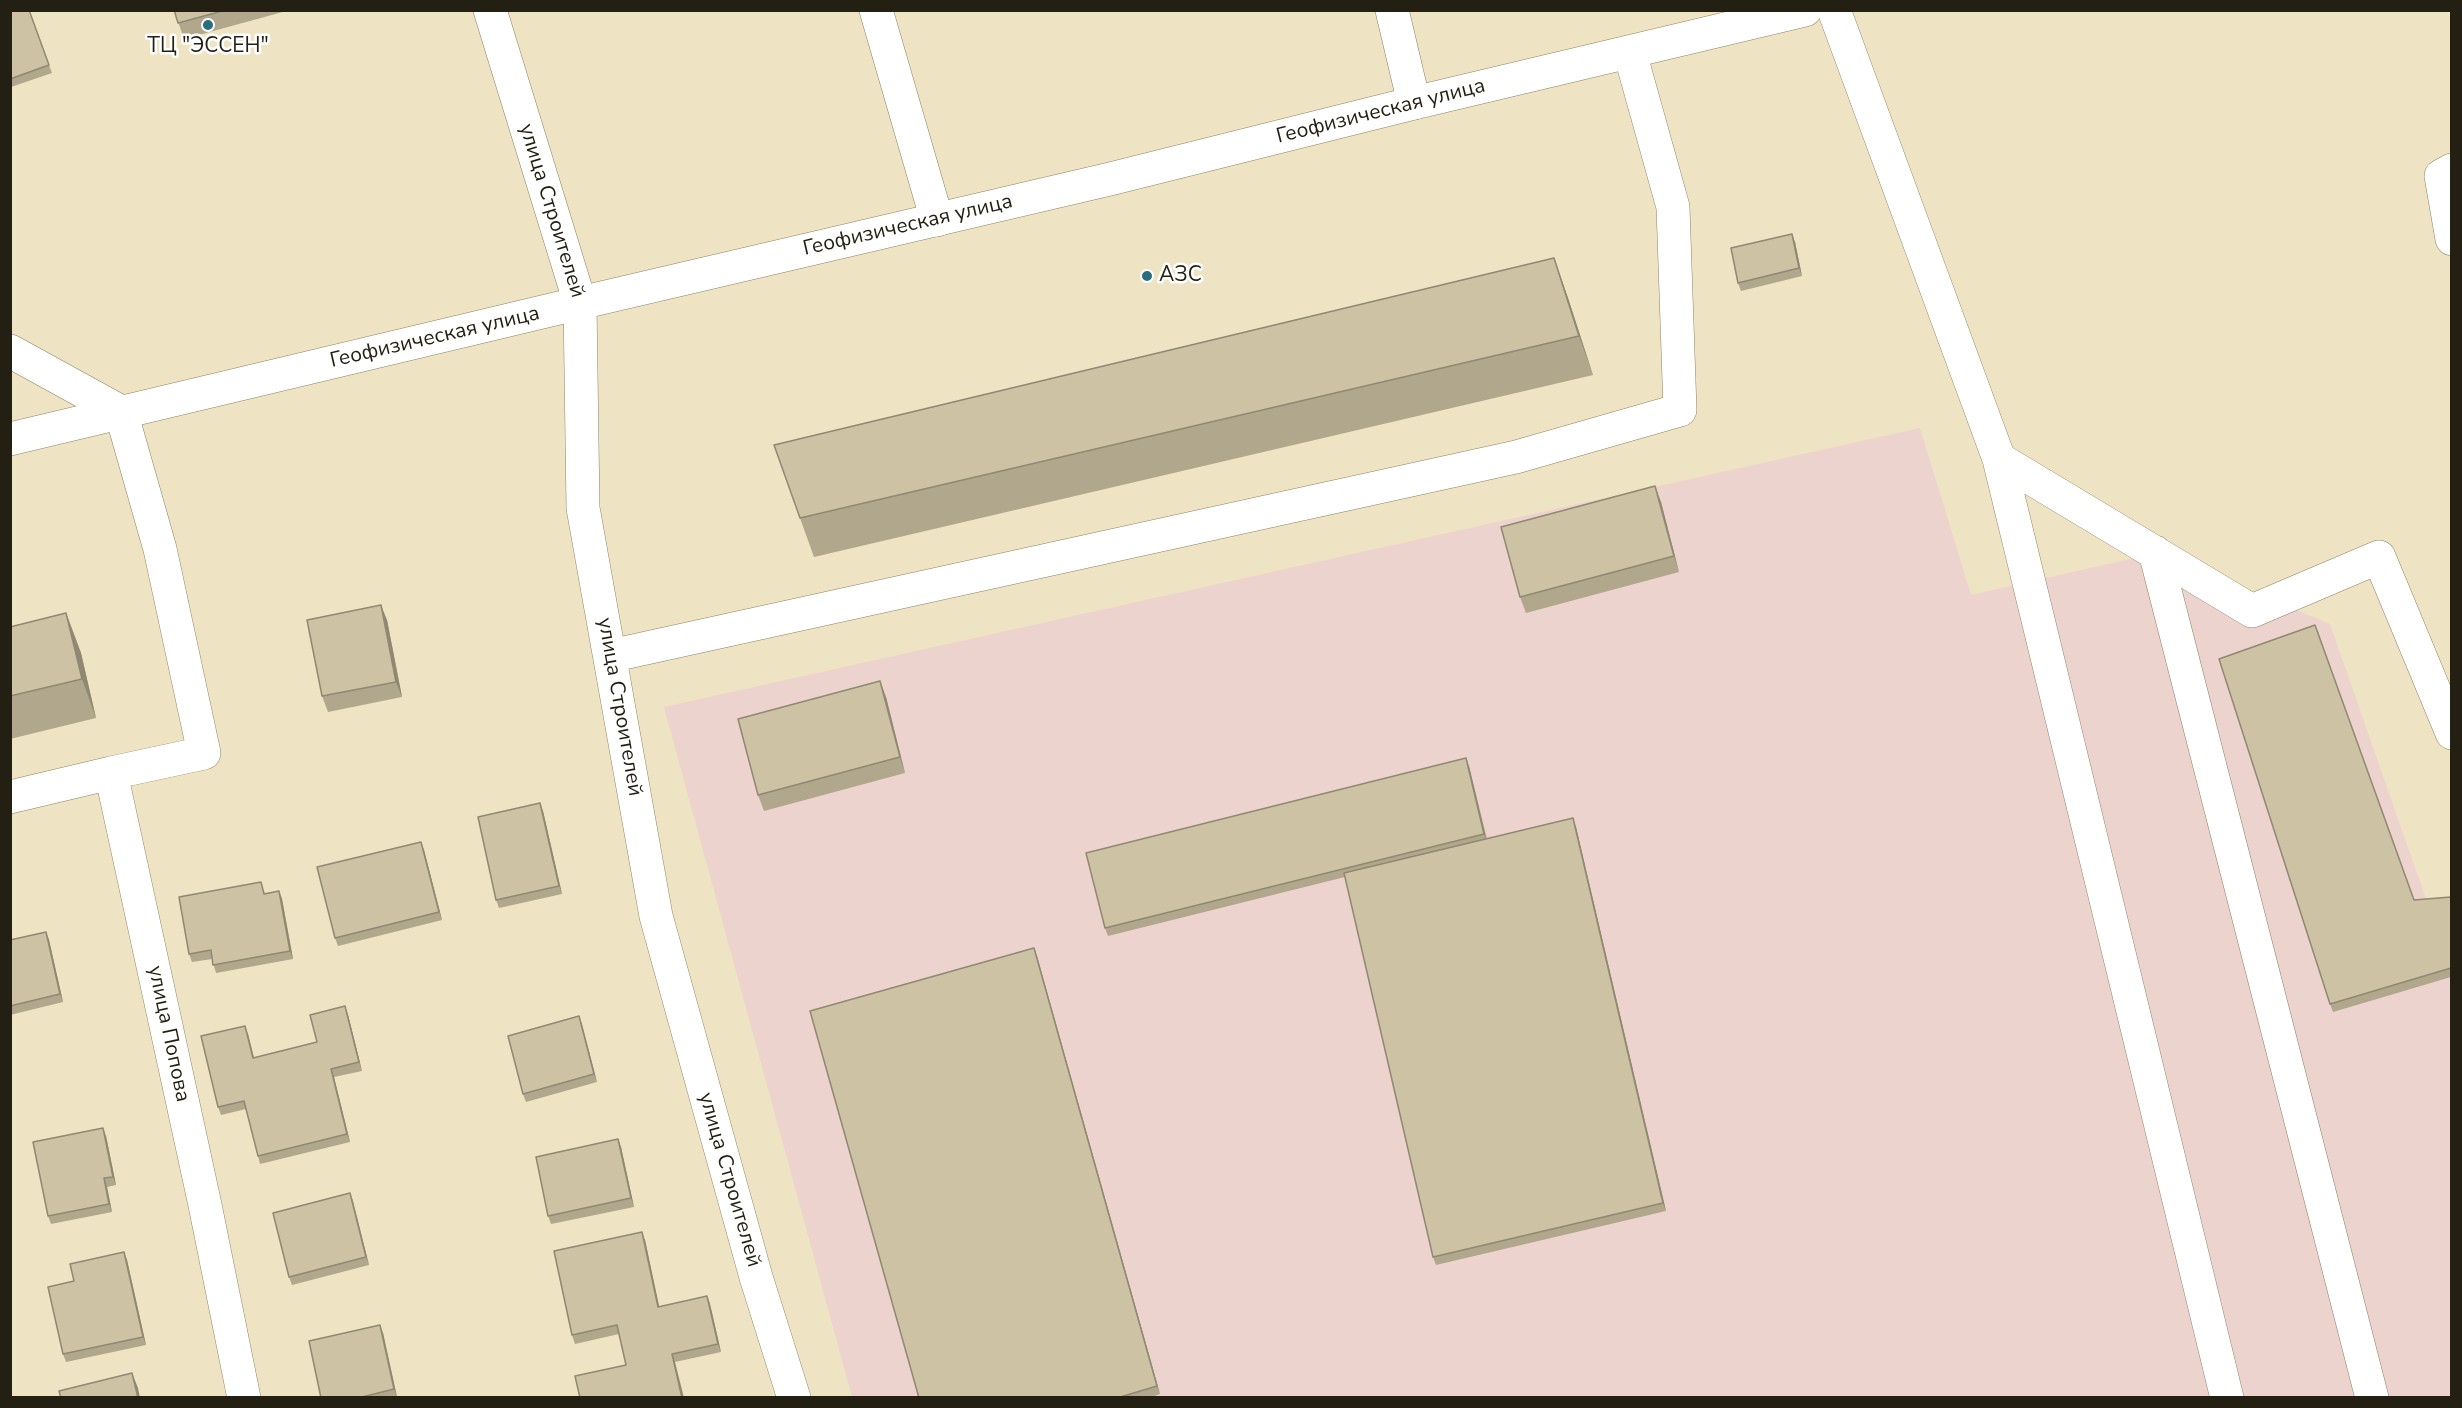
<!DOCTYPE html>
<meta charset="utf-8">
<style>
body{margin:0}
#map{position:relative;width:2462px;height:1408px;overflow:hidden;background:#eee3c3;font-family:"Nunito Sans",sans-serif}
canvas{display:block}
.frame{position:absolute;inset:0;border:12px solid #231f13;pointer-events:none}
</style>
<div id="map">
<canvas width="2462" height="1408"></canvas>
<div class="frame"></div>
</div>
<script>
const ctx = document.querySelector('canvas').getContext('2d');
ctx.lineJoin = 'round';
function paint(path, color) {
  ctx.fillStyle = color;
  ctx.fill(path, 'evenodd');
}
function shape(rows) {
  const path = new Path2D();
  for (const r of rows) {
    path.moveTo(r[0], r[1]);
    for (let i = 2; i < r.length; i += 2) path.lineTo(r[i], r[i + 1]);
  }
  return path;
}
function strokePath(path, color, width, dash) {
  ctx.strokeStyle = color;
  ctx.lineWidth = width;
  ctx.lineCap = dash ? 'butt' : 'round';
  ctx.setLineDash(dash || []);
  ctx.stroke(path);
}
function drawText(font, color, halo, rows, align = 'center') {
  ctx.font = font + ' "Nunito Sans",sans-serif';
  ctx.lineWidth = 5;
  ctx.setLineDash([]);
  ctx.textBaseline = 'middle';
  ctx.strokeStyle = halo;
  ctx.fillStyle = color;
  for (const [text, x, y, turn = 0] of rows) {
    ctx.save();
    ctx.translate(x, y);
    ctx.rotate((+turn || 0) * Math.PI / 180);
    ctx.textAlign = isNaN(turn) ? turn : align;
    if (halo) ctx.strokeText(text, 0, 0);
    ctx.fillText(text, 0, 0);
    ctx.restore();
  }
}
const industrial = shape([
 [1920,428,1971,595,2157,553,2330,624,2426,899,2451,896,2451,1397,852,1397,664,707]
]);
const minor = shape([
 [490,10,580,303,583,508,656,916,756,1277,794,1398],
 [876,10,937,220],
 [1392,10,1414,103],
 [1834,10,1999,459,2227,1398],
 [2452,170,2441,176,2452,239],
 [10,351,121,412,160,549,204,753,111,773],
 [1999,459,2252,611,2379,557,2452,733],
 [2155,552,2372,1398],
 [610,656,1516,457,1680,410,1673,207,1630,53],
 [10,797,111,773,205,1205,244,1398]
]);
const major = shape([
 [10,439,580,303,1110,179,1414,103,1805,10]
]);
const wall = shape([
 [10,10,29,10,52,73,11,87],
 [174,10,290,10,184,39],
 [1795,242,1802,276,1741,291,1738,283],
 [1554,258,1568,298,1593,375,814,557,800,518],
 [1661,502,1679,572,1526,613,1520,597],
 [66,613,81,653,96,718,10,739,10,627],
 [387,620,402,697,328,712,322,696],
 [886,697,905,773,764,811,758,795],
 [1469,766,1487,839,1576,827,1666,1211,1436,1265,1433,1257,1345,877,1108,936,1105,928],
 [543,811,562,894,499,908,496,900],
 [424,850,442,920,338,946,335,938],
 [264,891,265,894,279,891,282,899,293,959,216,973,212,959,192,962,189,954],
 [2451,897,2451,977,2333,1012,2330,1004,2414,900],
 [46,932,49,940,63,1002,10,1015,10,940],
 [1034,948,1160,1394,1149,1398,919,1398],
 [345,1006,348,1015,362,1071,334,1077,350,1142,260,1164,258,1156,246,1109,221,1115,218,1107,248,1034,254,1058,317,1042],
 [579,1016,597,1082,526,1102,523,1094],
 [106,1136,116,1185,107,1187,112,1212,51,1224,48,1216],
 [618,1139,621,1147,634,1207,551,1224,548,1216],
 [350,1193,369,1265,292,1285,289,1277],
 [645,1240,659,1307,707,1296,710,1304,721,1352,675,1362,626,1365,619,1334,575,1344,572,1335],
 [124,1252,127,1260,146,1345,66,1362,63,1354,74,1281],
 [383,1333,397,1397,321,1398]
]);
const shadedWall = shape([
 [1792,234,1795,242,1802,276,1799,268],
 [1554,258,1568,298,1593,375,1579,336],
 [1655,486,1661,502,1679,572,1674,556],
 [381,605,387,620,402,697,396,682],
 [66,613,81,653,96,718,82,679],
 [880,681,886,697,905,773,900,757],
 [1466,758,1469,766,1487,842,1484,834],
 [540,803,543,811,562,894,559,886],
 [1573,818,1576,827,1666,1211,1663,1203],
 [421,842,424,850,442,920,439,912],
 [279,891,282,899,293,959,290,951],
 [46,932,49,940,63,1002,60,994],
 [1034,948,1037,956,1160,1394,1157,1386],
 [345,1006,348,1015,362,1071,359,1062],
 [579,1016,582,1024,597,1082,594,1074],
 [245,1026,248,1034,256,1066,253,1058],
 [331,1069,334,1077,350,1142,347,1134],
 [103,1128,106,1136,116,1185,113,1177],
 [618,1139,621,1147,634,1207,631,1198],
 [104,1178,107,1187,112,1212,109,1204],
 [350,1193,353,1201,369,1265,366,1257],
 [642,1232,645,1240,661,1315,658,1307],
 [124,1252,127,1260,146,1345,143,1337],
 [707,1296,710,1304,721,1352,718,1344],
 [380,1325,383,1333,397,1397,394,1389],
 [672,1354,675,1362,684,1398,682,1398],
 [132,1373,138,1388,140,1398,138,1398]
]);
const building = shape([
 [10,10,29,10,49,65,10,79,10,10],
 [174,10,226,10,178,23,174,10],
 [1792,234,1799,268,1738,283,1731,248,1792,234],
 [1554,258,1579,336,800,518,774,445,1554,258],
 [1655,486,1674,556,1520,597,1501,527,1655,486],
 [381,605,396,682,322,696,307,620,381,605],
 [66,613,82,679,10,696,10,627,66,613],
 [2315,625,2414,900,2451,897,2451,968,2330,1004,2219,659,2315,625],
 [880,681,900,757,758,795,738,719,880,681],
 [1466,758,1484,834,1105,928,1086,853,1466,758],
 [540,803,559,886,496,900,478,817,540,803],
 [1573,818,1663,1203,1433,1257,1344,873,1573,818],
 [421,842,439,912,335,938,317,867,421,842],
 [261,882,264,894,279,891,290,951,213,965,211,950,189,954,179,897,261,882],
 [46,932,60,994,10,1006,10,940,46,932],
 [1034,948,1157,1386,1117,1398,919,1398,810,1011,1034,948],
 [345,1006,359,1062,331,1069,347,1134,258,1156,244,1101,218,1107,201,1036,245,1026,253,1058,317,1042,310,1015,345,1006],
 [579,1016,594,1074,523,1094,508,1036,579,1016],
 [103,1128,113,1177,104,1178,109,1204,48,1216,33,1142,103,1128],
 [618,1139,631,1198,548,1216,536,1157,618,1139],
 [350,1193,366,1257,289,1277,273,1213,350,1193],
 [642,1232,658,1307,707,1296,718,1344,672,1354,682,1398,580,1398,575,1376,626,1365,617,1325,572,1335,554,1251,642,1232],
 [124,1252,143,1337,63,1354,48,1287,74,1281,70,1264,124,1252],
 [380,1325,394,1389,358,1398,321,1398,309,1341,380,1325],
 [132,1373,138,1398,61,1398,59,1391,132,1373]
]);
const markers = [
 [208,25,6,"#286e7c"],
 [1147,276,6,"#286e7c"]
];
const poiNames = [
 ["ТЦ \"ЭССЕН\"",208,47],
 ["АЗС",1159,276,"left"]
];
const streetNames = [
 ["Геофизическая улица",1381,112,-14],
 ["улица Строителей",551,211,73],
 ["Геофизическая улица",908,226,-13],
 ["Геофизическая улица",435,338,-13],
 ["улица Строителей",619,707,80],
 ["улица Попова",168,1034,78],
 ["улица Строителей",729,1180,74]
];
paint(industrial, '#edd3cd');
strokePath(minor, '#8d8366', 34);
strokePath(major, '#8d8366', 34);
strokePath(minor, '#fff', 33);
strokePath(major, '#fff', 33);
paint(wall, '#b0a78c');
paint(shadedWall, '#908872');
paint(building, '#cdc2a3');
strokePath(building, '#908872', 1.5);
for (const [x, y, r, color] of markers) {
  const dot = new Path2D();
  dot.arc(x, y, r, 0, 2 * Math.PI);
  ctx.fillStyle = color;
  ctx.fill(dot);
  strokePath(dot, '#fff', 2);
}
drawText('21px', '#231f13', '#fff', poiNames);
drawText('21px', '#231f13', '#fff', streetNames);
</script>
